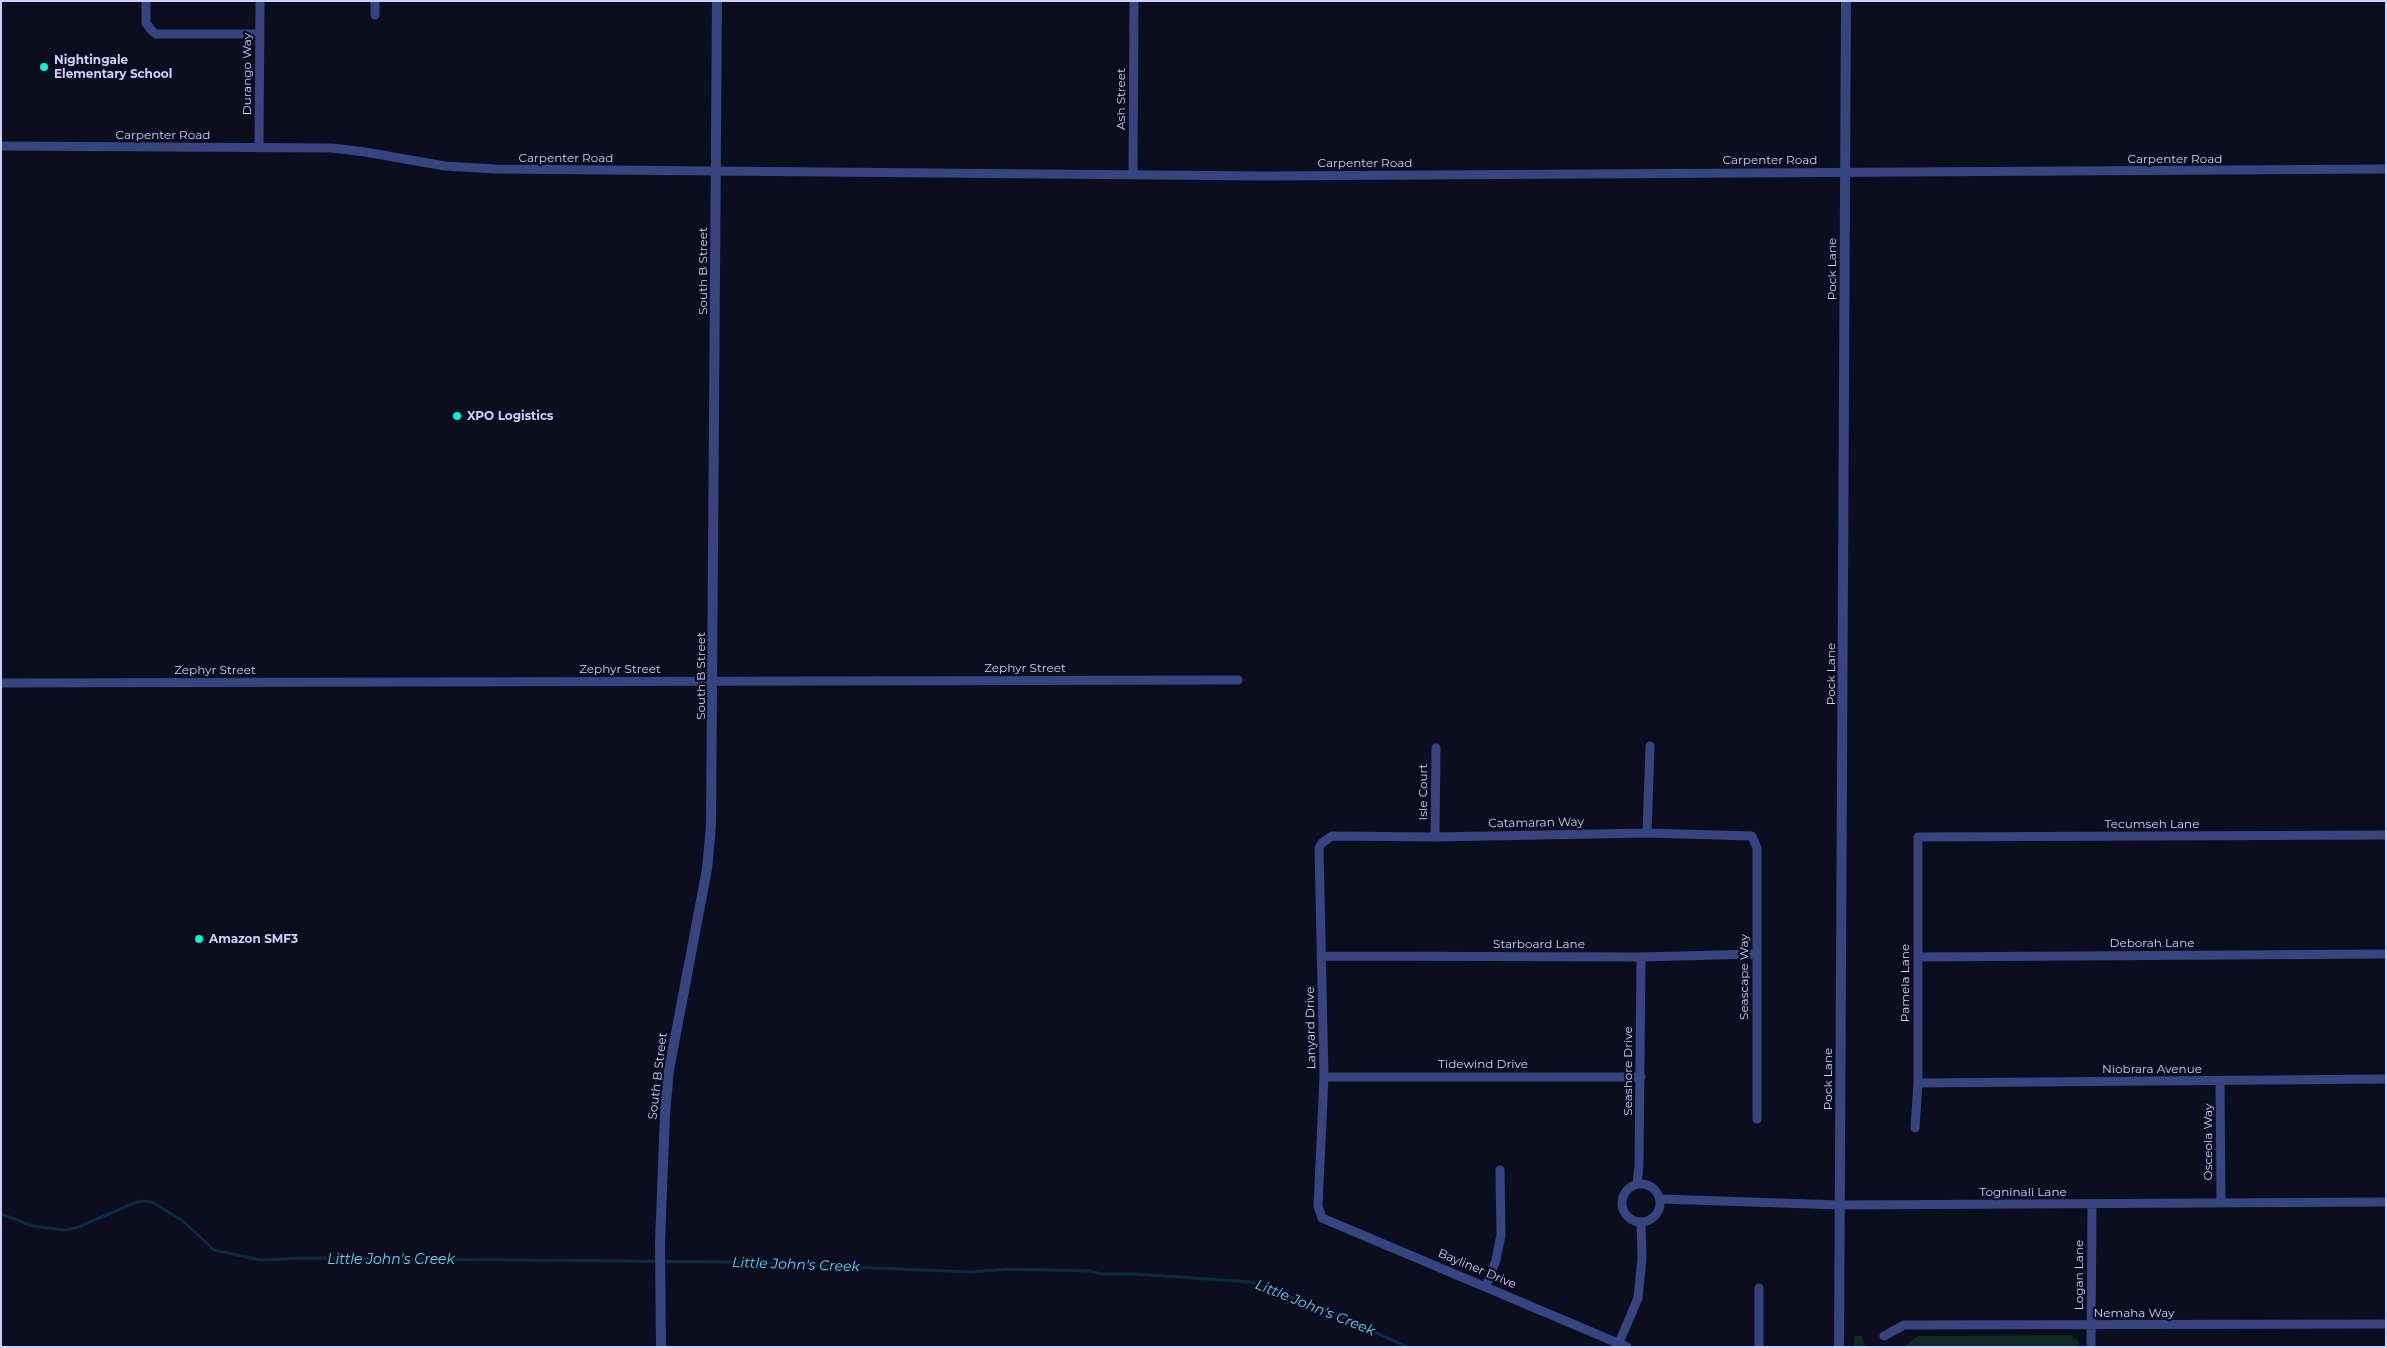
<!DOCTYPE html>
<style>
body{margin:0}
#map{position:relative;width:2387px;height:1348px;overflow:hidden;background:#0c0d1f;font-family:Montserrat,sans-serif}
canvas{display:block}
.frame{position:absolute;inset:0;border:2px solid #cbd1ff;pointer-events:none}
</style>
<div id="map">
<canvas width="2387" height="1348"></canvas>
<div class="frame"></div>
</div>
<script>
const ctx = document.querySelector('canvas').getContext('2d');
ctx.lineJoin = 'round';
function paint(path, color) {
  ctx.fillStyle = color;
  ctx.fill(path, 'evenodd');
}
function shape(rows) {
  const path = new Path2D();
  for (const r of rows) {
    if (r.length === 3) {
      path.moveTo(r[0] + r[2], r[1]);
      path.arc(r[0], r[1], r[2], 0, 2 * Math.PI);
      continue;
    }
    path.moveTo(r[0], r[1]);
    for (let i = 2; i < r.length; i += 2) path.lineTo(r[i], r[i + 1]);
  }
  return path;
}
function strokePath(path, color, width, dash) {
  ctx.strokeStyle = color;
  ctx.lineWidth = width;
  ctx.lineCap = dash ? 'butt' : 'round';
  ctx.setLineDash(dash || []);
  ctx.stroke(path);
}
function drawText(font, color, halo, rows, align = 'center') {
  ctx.font = font + ' Montserrat,sans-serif';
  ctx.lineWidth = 4.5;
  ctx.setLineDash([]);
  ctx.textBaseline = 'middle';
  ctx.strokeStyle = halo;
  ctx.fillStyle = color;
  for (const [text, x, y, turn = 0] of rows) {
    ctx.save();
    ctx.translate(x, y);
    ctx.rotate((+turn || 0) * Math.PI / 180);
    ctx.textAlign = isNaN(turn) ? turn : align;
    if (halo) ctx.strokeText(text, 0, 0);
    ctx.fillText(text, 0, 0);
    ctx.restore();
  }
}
const green = shape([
 [2072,1335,2079,1342,2079,1347,1903,1347,1918,1336],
 [1854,1336,1862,1336,1866,1347,1854,1347]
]);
const stream = shape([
 [1,1214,33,1226,64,1230,76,1228,139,1201,152,1202,183,1221,214,1250,260,1260,304,1258,729,1262,970,1272,1008,1269,1091,1271,1100,1274,1135,1274,1251,1282,1341,1316,1407,1347]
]);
const minor = shape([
 [146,1,146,23,152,31,156,34,260,34],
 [375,15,375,1],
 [1,146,332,148,365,152,445,166,495,169,1265,176,2386,169],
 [259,148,260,1],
 [1133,174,1134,1],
 [1,683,1238,680],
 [1647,833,1650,746],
 [1435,837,1436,748],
 [1321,956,1641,957,1756,954],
 [1918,957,2386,954],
 [1324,1077,1641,1077],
 [2220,1082,2221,1203],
 [1918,1083,2386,1079],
 [1915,1128,1918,1083,1918,837,2386,835],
 [1637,1184,1639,1165,1641,957],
 [1641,1203,19],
 [1660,1199,1840,1205,2386,1202],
 [1486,1286,1496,1260,1501,1235,1500,1170],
 [1884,1336,1904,1325,2386,1324],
 [1619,1343,1638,1298,1642,1258,1641,1222],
 [1627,1347,1322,1218,1318,1206,1324,1077,1319,848,1322,843,1332,836,1435,837,1647,833,1752,836,1757,848,1757,1119],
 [1759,1347,1759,1288],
 [2091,1347,2092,1204]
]);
const tertiary = shape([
 [661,1347,660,1243,665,1114,669,1070,707,869,711,826,717,1],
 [1839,1347,1846,1]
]);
const markers = [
 [44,67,5,"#00f6d6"],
 [457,416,5,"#00f6d6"],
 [199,939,5,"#00f6d6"]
];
const poiNames = [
 ["Nightingale",54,60],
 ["Elementary School",54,74],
 ["XPO Logistics",467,416],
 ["Amazon SMF3",209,939]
];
const streetNames = [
 ["Durango Way",247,74,-90],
 ["Ash Street",1121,99,-90],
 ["Carpenter Road",163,135],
 ["Carpenter Road",566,158],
 ["Carpenter Road",2175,159],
 ["Carpenter Road",1770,160],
 ["Carpenter Road",1365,163],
 ["Pock Lane",1832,269,-90],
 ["South B Street",703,271,-90],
 ["Zephyr Street",1025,668],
 ["Zephyr Street",620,669],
 ["Zephyr Street",215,670],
 ["Pock Lane",1831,674,-90],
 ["South B Street",701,676,-90],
 ["Isle Court",1423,792,-90],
 ["Catamaran Way",1536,823,-1],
 ["Tecumseh Lane",2152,824],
 ["Deborah Lane",2152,943],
 ["Starboard Lane",1539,944],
 ["Seascape Way",1744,977,-90],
 ["Pamela Lane",1905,983,-90],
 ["Lanyard Drive",1311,1028,-91],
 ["Tidewind Drive",1483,1064],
 ["Niobrara Avenue",2152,1069],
 ["Seashore Drive",1628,1071,-90],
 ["South B Street",658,1076,-83],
 ["Pock Lane",1828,1079,-90],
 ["Osceola Way",2208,1142,-90],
 ["Togninali Lane",2023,1192],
 ["Bayliner Drive",1477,1269,23],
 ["Logan Lane",2079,1275,-90],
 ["Nemaha Way",2134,1313]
];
const waterNames = [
 ["Little John's Creek",391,1260],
 ["Little John's Creek",796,1265,2],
 ["Little John's Creek",1315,1308,22]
];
paint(green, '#0f2923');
strokePath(stream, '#0a2b40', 3);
strokePath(minor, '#36447f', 9);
strokePath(tertiary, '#36447f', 10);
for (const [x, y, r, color] of markers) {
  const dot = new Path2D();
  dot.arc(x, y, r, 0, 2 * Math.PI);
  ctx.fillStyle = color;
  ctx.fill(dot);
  strokePath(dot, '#0c0d1f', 2);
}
drawText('bold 12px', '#cbd1ff', '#0c0d1f', poiNames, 'left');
drawText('12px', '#cbd1ff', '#0c0d1f', streetNames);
drawText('italic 14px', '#59d8ff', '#0c0d1f', waterNames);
</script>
